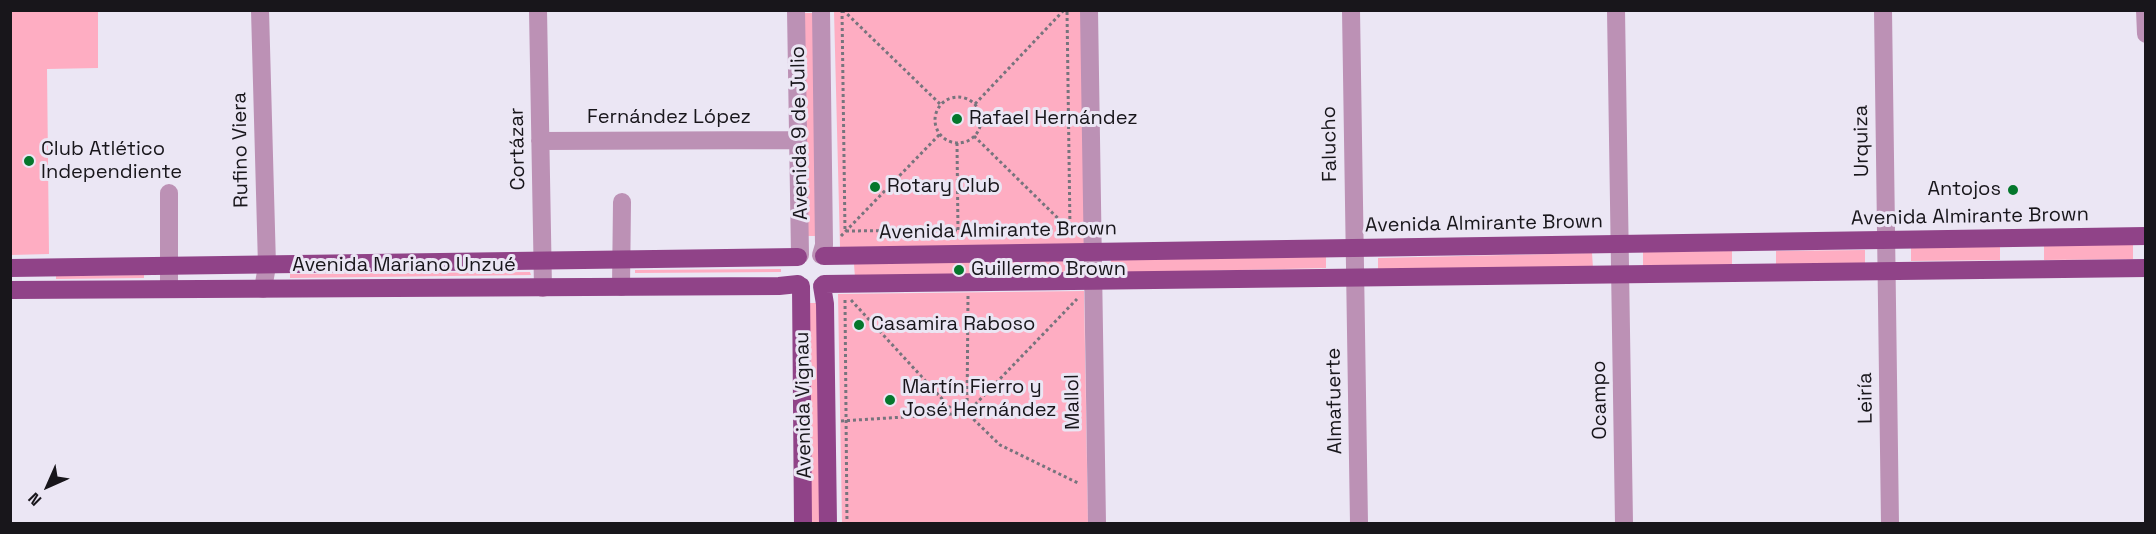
<!DOCTYPE html>
<meta charset="utf-8">
<style>
body{margin:0}
#map{position:relative;width:2156px;height:534px;overflow:hidden;background:#ebe6f4;font-family:"Space Grotesk",sans-serif}
canvas{display:block}
.frame{position:absolute;inset:0;border:12px solid #18161b;pointer-events:none}
.north{position:absolute;left:18px;top:456px;width:60px;height:60px;-webkit-text-stroke:4px #ebe6f4;paint-order:stroke;rotate:225deg;font-size:16px;font-weight:700;line-height:24px;text-align:center;color:#18161b}
.north::after{content:'';display:block;margin:auto;width:21px;height:27px;background:#18161b;clip-path:polygon(50% 0,100% 100%,50% 72%,0 100%)}
</style>
<div id="map">
<canvas width="2156" height="534"></canvas>
<div class="frame"></div>
<div class="north">N</div>
</div>
<script>
const ctx = document.querySelector('canvas').getContext('2d');
ctx.lineJoin = 'round';
function paint(path, color) {
  ctx.fillStyle = color;
  ctx.fill(path, 'evenodd');
}
function shape(rows) {
  const path = new Path2D();
  for (const r of rows) {
    if (r.length === 3) {
      path.moveTo(r[0] + r[2], r[1]);
      path.arc(r[0], r[1], r[2], 0, 2 * Math.PI);
      continue;
    }
    path.moveTo(r[0], r[1]);
    for (let i = 2; i < r.length; i += 2) path.lineTo(r[i], r[i + 1]);
  }
  return path;
}
function strokePath(path, color, width, dash) {
  ctx.strokeStyle = color;
  ctx.lineWidth = width;
  ctx.lineCap = dash ? 'butt' : 'round';
  ctx.setLineDash(dash || []);
  ctx.stroke(path);
}
function drawText(font, color, halo, rows, align = 'center') {
  ctx.font = font + ' "Space Grotesk",sans-serif';
  ctx.lineWidth = 6;
  ctx.setLineDash([]);
  ctx.textBaseline = 'middle';
  ctx.strokeStyle = halo;
  ctx.fillStyle = color;
  for (const [text, x, y, turn = 0] of rows) {
    ctx.save();
    ctx.translate(x, y);
    ctx.rotate((+turn || 0) * Math.PI / 180);
    ctx.textAlign = isNaN(turn) ? turn : align;
    if (halo) ctx.strokeText(text, 0, 0);
    ctx.fillText(text, 0, 0);
    ctx.restore();
  }
}
const green = shape([
 [10,11,98,11,98,68,47,69,49,254,11,255],
 [834,11,1082,11,1087,246,840,247],
 [803,13,815,13,817,236,805,236],
 [2133,244,2133,259,2044,260,2044,245],
 [2000,246,2000,260,1911,261,1911,247],
 [1865,250,1865,264,1776,265,1776,251],
 [1732,251,1732,266,1643,267,1643,252],
 [1592,253,1593,268,1378,273,1378,258],
 [1326,254,1326,268,1111,273,1111,258],
 [1069,259,1070,274,855,278,854,264],
 [781,269,781,272,635,273,635,270],
 [530,272,531,275,290,278,290,274],
 [144,275,144,278,56,279,56,276],
 [1084,291,1088,523,842,523,838,294],
 [809,303,820,303,822,523,810,523]
]);
const path = shape([
 [842,10,845,231,1070,229,1067,10],
 [843,10,940,104],
 [958,120,23],
 [975,104,1064,10],
 [974,136,1076,236],
 [957,143,958,231],
 [841,236,940,134],
 [968,296,967,413,1000,445,1080,484],
 [845,300,847,524],
 [851,300,956,414],
 [841,421,967,413,1077,299]
]);
const minor = shape([
 [260,10,267,266,263,289],
 [538,10,543,288],
 [796,10,800,255],
 [821,10,824,245,821,255],
 [1089,10,1097,524],
 [1351,10,1359,524],
 [1616,10,1624,524],
 [1883,10,1890,524],
 [2145,10,2146,34],
 [540,141,798,140],
 [621,287,622,202],
 [169,289,169,193]
]);
const major = shape([
 [824,256,2146,236],
 [10,268,798,257],
 [824,284,2146,268],
 [801,286,803,524],
 [822,286,825,304,828,524],
 [10,290,779,286,798,284]
]);
const markers = [
 [957,119,6,"#04772c"],
 [29,161,6,"#04772c"],
 [875,187,6,"#04772c"],
 [2013,190,6,"#04772c"],
 [959,270,6,"#04772c"],
 [859,325,6,"#04772c"],
 [890,400,6,"#04772c"]
];
const streetNames = [
 ["Fernández López",669,118],
 ["Avenida 9 de Julio",800,133,-91],
 ["Urquiza",1862,141,-91],
 ["Falucho",1330,144,-91],
 ["Cortázar",518,149,-91],
 ["Rufino Viera",241,150,-91],
 ["Avenida Almirante Brown",1970,217,-1],
 ["Avenida Almirante Brown",1484,224,-1],
 ["Avenida Almirante Brown",998,231,-1],
 ["Avenida Mariano Unzué",404,266],
 ["Leiría",1866,398,-91],
 ["Ocampo",1600,400,-91],
 ["Almafuerte",1335,401,-91],
 ["Mallol",1073,402,-91],
 ["Avenida Vignau",804,405,-91]
];
const poiNames = [
 ["Rafael Hernández",969,119],
 ["Club Atlético",41,150],
 ["Independiente",41,173],
 ["Rotary Club",887,187],
 ["Antojos",2001,190,"right"],
 ["Guillermo Brown",971,270],
 ["Casamira Raboso",871,325],
 ["Martín Fierro y",902,388],
 ["José Hernández",902,411]
];
paint(green, '#feadc2');
strokePath(path, '#77747d', 3, [3, 3]);
strokePath(minor, '#bc91b5', 18);
strokePath(major, '#904388', 18);
for (const [x, y, r, color] of markers) {
  const dot = new Path2D();
  dot.arc(x, y, r, 0, 2 * Math.PI);
  ctx.fillStyle = color;
  ctx.fill(dot);
  strokePath(dot, '#ebe6f4', 2);
}
drawText('20px', '#18161b', '#ebe6f4', streetNames);
drawText('20px', '#18161b', '#ebe6f4', poiNames, 'left');
</script>
